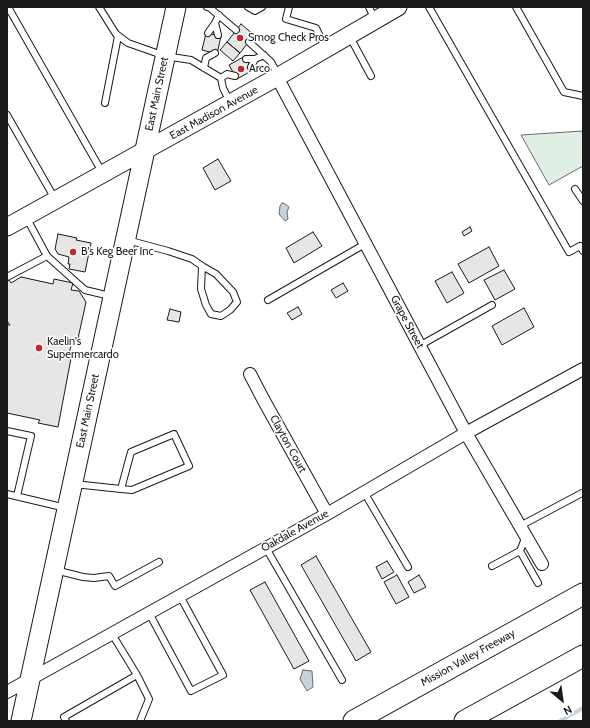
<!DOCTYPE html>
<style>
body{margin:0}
#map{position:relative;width:590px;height:728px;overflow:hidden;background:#fff;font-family:Cabin,sans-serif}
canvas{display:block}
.frame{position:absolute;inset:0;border:8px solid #1a1a1a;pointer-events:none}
.north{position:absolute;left:542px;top:680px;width:40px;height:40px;-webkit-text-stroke:3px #fff;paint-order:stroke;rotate:151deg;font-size:11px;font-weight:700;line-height:16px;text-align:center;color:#1a1a1a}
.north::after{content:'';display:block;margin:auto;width:14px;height:18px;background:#1a1a1a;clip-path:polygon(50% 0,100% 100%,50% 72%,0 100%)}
</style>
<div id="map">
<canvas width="590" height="728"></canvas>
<div class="frame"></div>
<div class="north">N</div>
</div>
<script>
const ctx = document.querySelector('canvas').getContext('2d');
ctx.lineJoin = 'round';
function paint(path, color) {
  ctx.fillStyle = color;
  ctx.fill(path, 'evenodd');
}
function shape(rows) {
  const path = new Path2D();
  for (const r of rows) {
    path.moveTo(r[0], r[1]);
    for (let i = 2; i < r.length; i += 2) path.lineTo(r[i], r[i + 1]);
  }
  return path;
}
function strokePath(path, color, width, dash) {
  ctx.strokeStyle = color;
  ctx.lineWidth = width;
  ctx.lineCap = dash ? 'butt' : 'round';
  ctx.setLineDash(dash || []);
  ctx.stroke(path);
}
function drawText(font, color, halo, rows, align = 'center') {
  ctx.font = font + ' Cabin,sans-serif';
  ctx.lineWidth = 3;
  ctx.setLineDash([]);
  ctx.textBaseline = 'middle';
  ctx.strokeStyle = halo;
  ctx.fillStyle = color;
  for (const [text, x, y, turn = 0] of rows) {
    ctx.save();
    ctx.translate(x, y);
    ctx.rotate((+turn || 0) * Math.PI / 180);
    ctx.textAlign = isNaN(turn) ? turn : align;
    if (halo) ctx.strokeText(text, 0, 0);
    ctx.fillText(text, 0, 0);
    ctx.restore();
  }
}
const green = shape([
 [583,131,583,166,549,185,521,135,583,131]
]);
const water = shape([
 [282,203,285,204,289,207,287,212,288,219,285,221,279,214,280,206,282,203],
 [303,670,312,671,313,687,307,691,300,679,303,670]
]);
const stream = shape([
 [560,721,583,708]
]);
const building = shape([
 [241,24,254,35,240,53,227,42,241,24],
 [206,33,221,36,217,54,202,50,206,33],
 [227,42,240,53,233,61,220,50,227,42],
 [245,56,253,70,237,79,229,65,245,56],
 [218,159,231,181,215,190,203,168,218,159],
 [470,227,472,231,464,236,462,232,470,227],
 [313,232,322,246,294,263,286,248,313,232],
 [58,234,77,238,76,240,91,243,85,272,69,269,70,264,68,264,69,257,58,254,55,249,58,234],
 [489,247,499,266,469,283,458,264,489,247],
 [504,270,515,289,495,300,484,280,504,270],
 [452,272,464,293,447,303,435,281,452,272],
 [21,277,53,284,54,279,73,283,71,290,79,291,86,302,77,343,72,342,69,354,72,353,58,427,38,423,40,420,7,413,7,415,7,325,10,325,7,321,7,281,9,280,11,283,21,277],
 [343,283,348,291,336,298,331,290,343,283],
 [298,307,302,314,292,320,287,313,298,307],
 [524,308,534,327,502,345,492,326,524,308],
 [170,309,181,312,179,322,167,320,170,309],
 [316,556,371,652,356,661,301,565,316,556],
 [387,561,394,572,382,579,376,567,387,561],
 [397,575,409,597,396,604,384,582,397,575],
 [419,575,426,587,414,593,408,582,419,575],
 [265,582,309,661,294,669,250,590,265,582]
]);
const lane = shape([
 [8,7,102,172],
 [99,7,116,34,128,43,165,56,191,60,221,78,223,88,230,102],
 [207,7,210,8,236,30],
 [248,7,255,11,262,7],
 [289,7,286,19,316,28,325,47],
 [369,7,375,20],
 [429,7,569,252,580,246,583,251],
 [516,7,564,92,583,96],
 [208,33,215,23],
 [218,35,215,23,219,15],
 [350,37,371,76],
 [249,42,271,62,278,75],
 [246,59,255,59],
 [251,67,255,59,264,55],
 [204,68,206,58,215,53],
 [221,78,227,74,235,76],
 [105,103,118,36],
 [7,115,55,199],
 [575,189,583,201],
 [26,217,47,256],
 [127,240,168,251,192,259,202,266,216,274,233,292,237,302,230,310,221,316,211,314,206,305,201,289,202,266],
 [7,277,47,256,85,290,110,296],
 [268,300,365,244],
 [419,346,492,305],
 [7,431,31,436,17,496],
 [74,484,121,489,132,490,189,466,174,434,131,452,121,489],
 [364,492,408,567],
 [7,494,66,508],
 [520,526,582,493],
 [266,548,342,680],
 [520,551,538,583],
 [492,566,520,551,526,536],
 [55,570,83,577,94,578,109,576,115,586,159,562],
 [149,613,191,691,223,675,180,596],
 [112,634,137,675,149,699,140,721],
 [66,721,64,717,137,675]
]);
const street = shape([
 [277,77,466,433,542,564],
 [250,374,263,399,327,514],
 [7,692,327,514,466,433,583,369]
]);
const secondary = shape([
 [7,227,279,76,398,7]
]);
const primary = shape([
 [21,721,176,7]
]);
const highway = shape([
 [354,721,583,594],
 [465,721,583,656]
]);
const markers = [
 [240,38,4,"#c62828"],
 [241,69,4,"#c62828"],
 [73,252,4,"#c62828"],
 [39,348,4,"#c62828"]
];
const poiNames = [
 ["Smog Check Pros",248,38],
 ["Arco",249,69],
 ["B's Keg Beer Inc",81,252],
 ["Kaelin's",47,342],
 ["Supermercardo",47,355]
];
const streetNames = [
 ["East Main Street",157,94,-78],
 ["East Madison Avenue",214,113,-29],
 ["Grape Street",407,322,62],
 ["East Main Street",88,411,-78],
 ["Clayton Court",288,444,61],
 ["Oakdale Avenue",295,531,-29],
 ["Mission Valley Freeway",468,658,-29]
];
paint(green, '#e0efe3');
strokePath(green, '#6a6a6a', 1);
paint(water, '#c6d2dc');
strokePath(water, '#6a6a6a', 1);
strokePath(stream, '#c6d2dc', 4);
paint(building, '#e6e6e6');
strokePath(building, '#1a1a1a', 1);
strokePath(lane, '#1a1a1a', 8);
strokePath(street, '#1a1a1a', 14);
strokePath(secondary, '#1a1a1a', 19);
strokePath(primary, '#1a1a1a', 21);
strokePath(highway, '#1a1a1a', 23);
strokePath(lane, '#fff', 6);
strokePath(street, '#fff', 12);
strokePath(secondary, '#fff', 17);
strokePath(primary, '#fff', 19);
strokePath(highway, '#fff', 21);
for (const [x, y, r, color] of markers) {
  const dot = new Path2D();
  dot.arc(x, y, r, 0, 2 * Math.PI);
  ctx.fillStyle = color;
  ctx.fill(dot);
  strokePath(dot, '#fff', 1.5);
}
drawText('11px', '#1a1a1a', '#fff', poiNames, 'left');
drawText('11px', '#1a1a1a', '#fff', streetNames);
</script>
